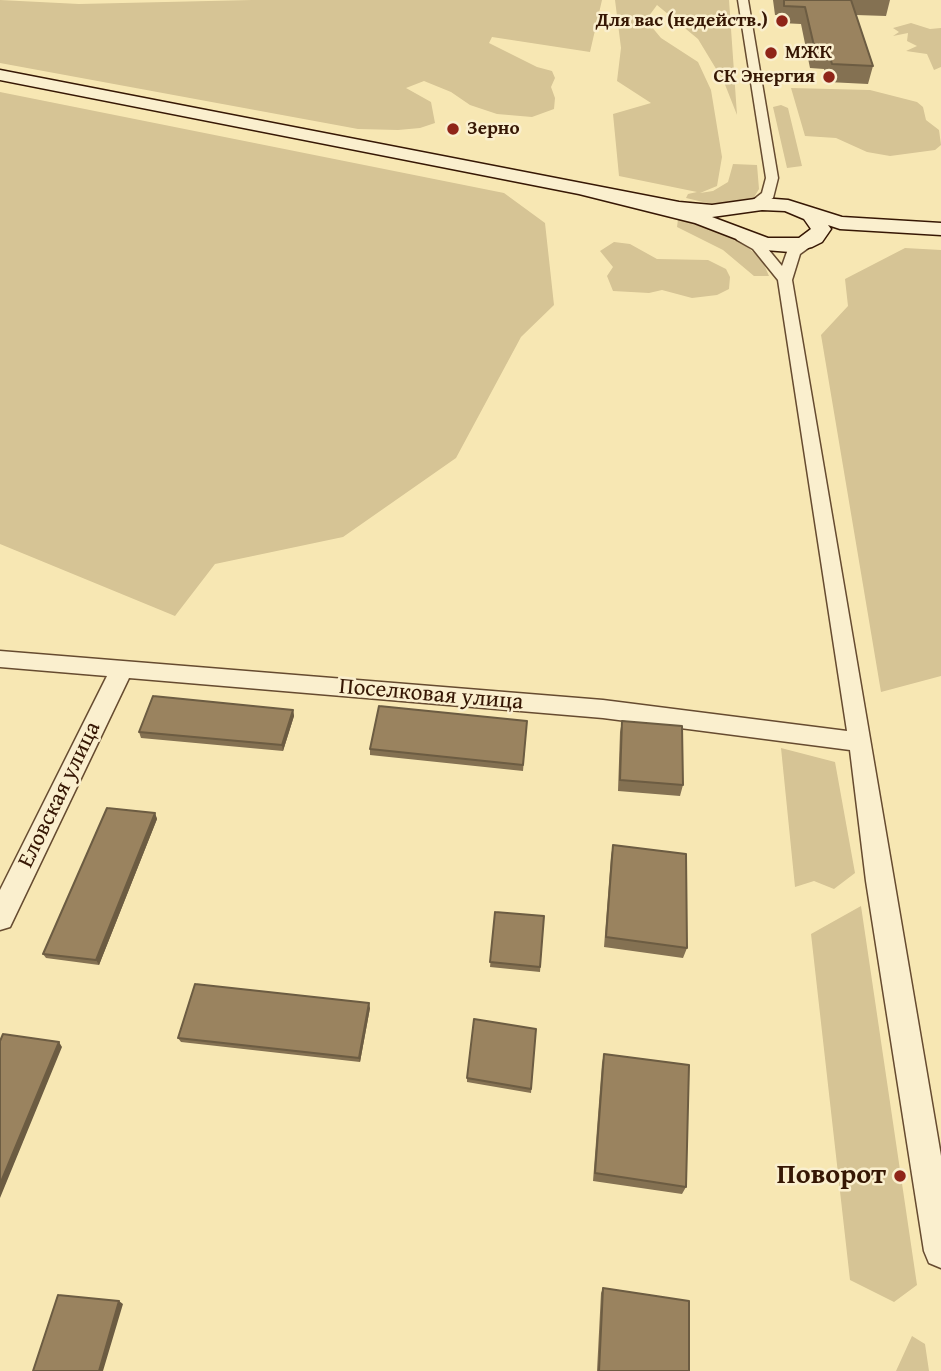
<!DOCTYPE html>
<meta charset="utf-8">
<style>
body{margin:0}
canvas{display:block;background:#f7e7b3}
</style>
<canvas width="941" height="1371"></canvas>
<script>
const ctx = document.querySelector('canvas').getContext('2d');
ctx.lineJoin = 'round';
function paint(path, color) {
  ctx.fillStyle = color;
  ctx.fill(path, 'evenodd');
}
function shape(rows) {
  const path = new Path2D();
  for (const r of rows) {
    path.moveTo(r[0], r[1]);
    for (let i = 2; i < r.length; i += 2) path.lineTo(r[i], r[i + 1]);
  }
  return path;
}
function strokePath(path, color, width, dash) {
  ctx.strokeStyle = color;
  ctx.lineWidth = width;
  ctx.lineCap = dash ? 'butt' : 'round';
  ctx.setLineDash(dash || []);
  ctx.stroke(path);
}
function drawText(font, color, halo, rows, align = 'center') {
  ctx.font = font + ' "Gentium Book Plus",serif';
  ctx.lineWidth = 5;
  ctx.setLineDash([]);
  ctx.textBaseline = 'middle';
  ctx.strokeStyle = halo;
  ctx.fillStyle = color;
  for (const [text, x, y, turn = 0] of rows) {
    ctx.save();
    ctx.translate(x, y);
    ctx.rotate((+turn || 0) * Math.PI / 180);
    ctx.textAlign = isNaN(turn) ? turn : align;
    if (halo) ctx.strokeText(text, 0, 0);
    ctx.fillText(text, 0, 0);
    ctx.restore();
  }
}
const green = shape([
 [0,0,79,4,252,0,602,0,590,52,492,37,489,43,537,67,552,71,555,78,551,87,555,98,554,109,532,117,497,114,470,105,451,92,424,81,406,88,431,102,435,123,420,128,398,130,358,129,0,63],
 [615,0,729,0,737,115,724,82,698,39,657,5,646,20,661,38,698,62,711,90,722,157,717,186,700,193,713,191,728,182,733,164,757,165,759,189,753,199,738,204,716,205,686,198,688,194,697,192,619,176,613,114,651,103,617,81,621,48],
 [911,23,930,29,941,28,941,67,934,70,927,54,906,51,917,46,907,41,908,33,893,36,899,32,893,28],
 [791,88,870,90,917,102,923,107,926,120,939,130,941,145,935,150,890,156,867,152,836,138,805,136],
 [0,92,504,193,545,223,554,305,521,337,456,458,343,537,215,564,175,616,0,544],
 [781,105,788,108,802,166,787,168,773,107],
 [678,219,721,231,743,243,762,260,769,276,754,276,723,250,677,227],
 [614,242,630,244,657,259,708,260,726,269,730,277,729,289,717,295,692,298,662,290,649,293,613,291,607,276,613,267,600,251],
 [905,248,941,250,941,676,881,692,821,335,848,306,845,279],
 [781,748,835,762,855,873,834,889,814,881,795,887],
 [861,906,917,1285,894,1302,850,1280,811,934],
 [912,1336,925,1344,929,1371,896,1371]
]);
const street = shape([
 [738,0,748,0,778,178,773,198,755,208,748,204,762,193,766,178,738,0],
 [742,233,763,243,782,266,788,249,806,238,811,237,818,241,800,254,792,280,941,1156,941,1268,929,1263,924,1251,866,881,850,750,603,718,129,678,10,927,0,930,0,890,107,676,0,667,0,651,603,700,847,731,778,280,753,249,737,240,735,237,742,233]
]);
const secondary = shape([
 [0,70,679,202,712,205,762,198,788,200,842,217,941,223,941,235,840,229,828,225,831,229,822,242,812,247,790,252,765,250,695,223,579,194,0,80,0,70],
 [762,210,785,211,804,219,811,229,799,238,768,238,712,217,762,210]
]);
const wall = shape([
 [773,0,890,0,886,16,856,15,873,66,868,84,828,82,824,69,810,68,801,24,781,23,780,15,775,15],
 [293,710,294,716,283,751,141,738,139,732],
 [527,721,523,771,370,755,370,749],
 [622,721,683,785,680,796,618,791,620,732],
 [155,813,157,819,99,965,46,958,43,954],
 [613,845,687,948,683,958,604,947,611,856],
 [495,912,544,916,540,972,490,967],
 [370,1008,360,1062,181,1042,178,1038],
 [536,1029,531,1093,467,1082,467,1078],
 [604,1054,686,1187,682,1194,593,1181,602,1063],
 [603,1288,689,1371,597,1371,601,1293]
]);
const shadedWall = shape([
 [293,710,294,716,283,751,282,745],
 [155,813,157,819,99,965,96,960],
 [369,1003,370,1008,360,1062,359,1058],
 [59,1042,62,1047,0,1198,0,1184],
 [119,1301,123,1304,103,1371,99,1371]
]);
const building = shape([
 [784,0,851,0,873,66,832,64,828,50,815,50,805,7,784,6,784,0],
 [153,696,293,710,282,745,139,732,153,696],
 [379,706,527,721,523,765,370,749,379,706],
 [622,721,682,726,683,785,620,780,622,721],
 [107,808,155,813,96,960,43,954,107,808],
 [613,845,686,854,687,948,606,937,613,845],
 [495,912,544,916,540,967,490,962,495,912],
 [195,984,369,1003,359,1058,178,1038,195,984],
 [474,1019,536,1029,531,1089,467,1078,474,1019],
 [3,1034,59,1042,0,1184,0,1041,3,1034],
 [604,1054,689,1065,686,1187,595,1173,604,1054],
 [603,1288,689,1301,689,1371,599,1371,603,1288],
 [58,1295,119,1301,99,1371,33,1371,58,1295]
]);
const markers = [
 [782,21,7,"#8f2418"],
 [771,53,7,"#8f2418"],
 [829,77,7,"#8f2418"],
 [453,129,7,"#8f2418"],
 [900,1176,7,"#8f2418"]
];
const farPoinames = [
 ["Для вас (недейств.)",768,21],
 ["МЖК",785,53,"left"],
 ["СК Энергия",815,77],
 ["Зерно",467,129,"left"]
];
const streetNames = [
 ["Поселковая улица",431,695,5],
 ["Еловская улица",60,795,-64]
];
const nearPoinames = [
 ["Поворот",886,1176]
];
paint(green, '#d6c495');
strokePath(street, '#664b30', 3);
strokePath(secondary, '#361704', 3);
paint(street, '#faefce');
paint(secondary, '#faefce');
paint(wall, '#847152');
paint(shadedWall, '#6c5c42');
paint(building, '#9a835f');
strokePath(building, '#6c5c42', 2);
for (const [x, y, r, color] of markers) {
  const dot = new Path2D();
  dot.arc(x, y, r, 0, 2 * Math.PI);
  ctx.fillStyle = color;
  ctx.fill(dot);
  strokePath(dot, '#faefce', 2.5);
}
drawText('bold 19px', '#361704', '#faefce', farPoinames, 'right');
drawText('23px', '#361704', '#faefce', streetNames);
drawText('bold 28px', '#361704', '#faefce', nearPoinames, 'right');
</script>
